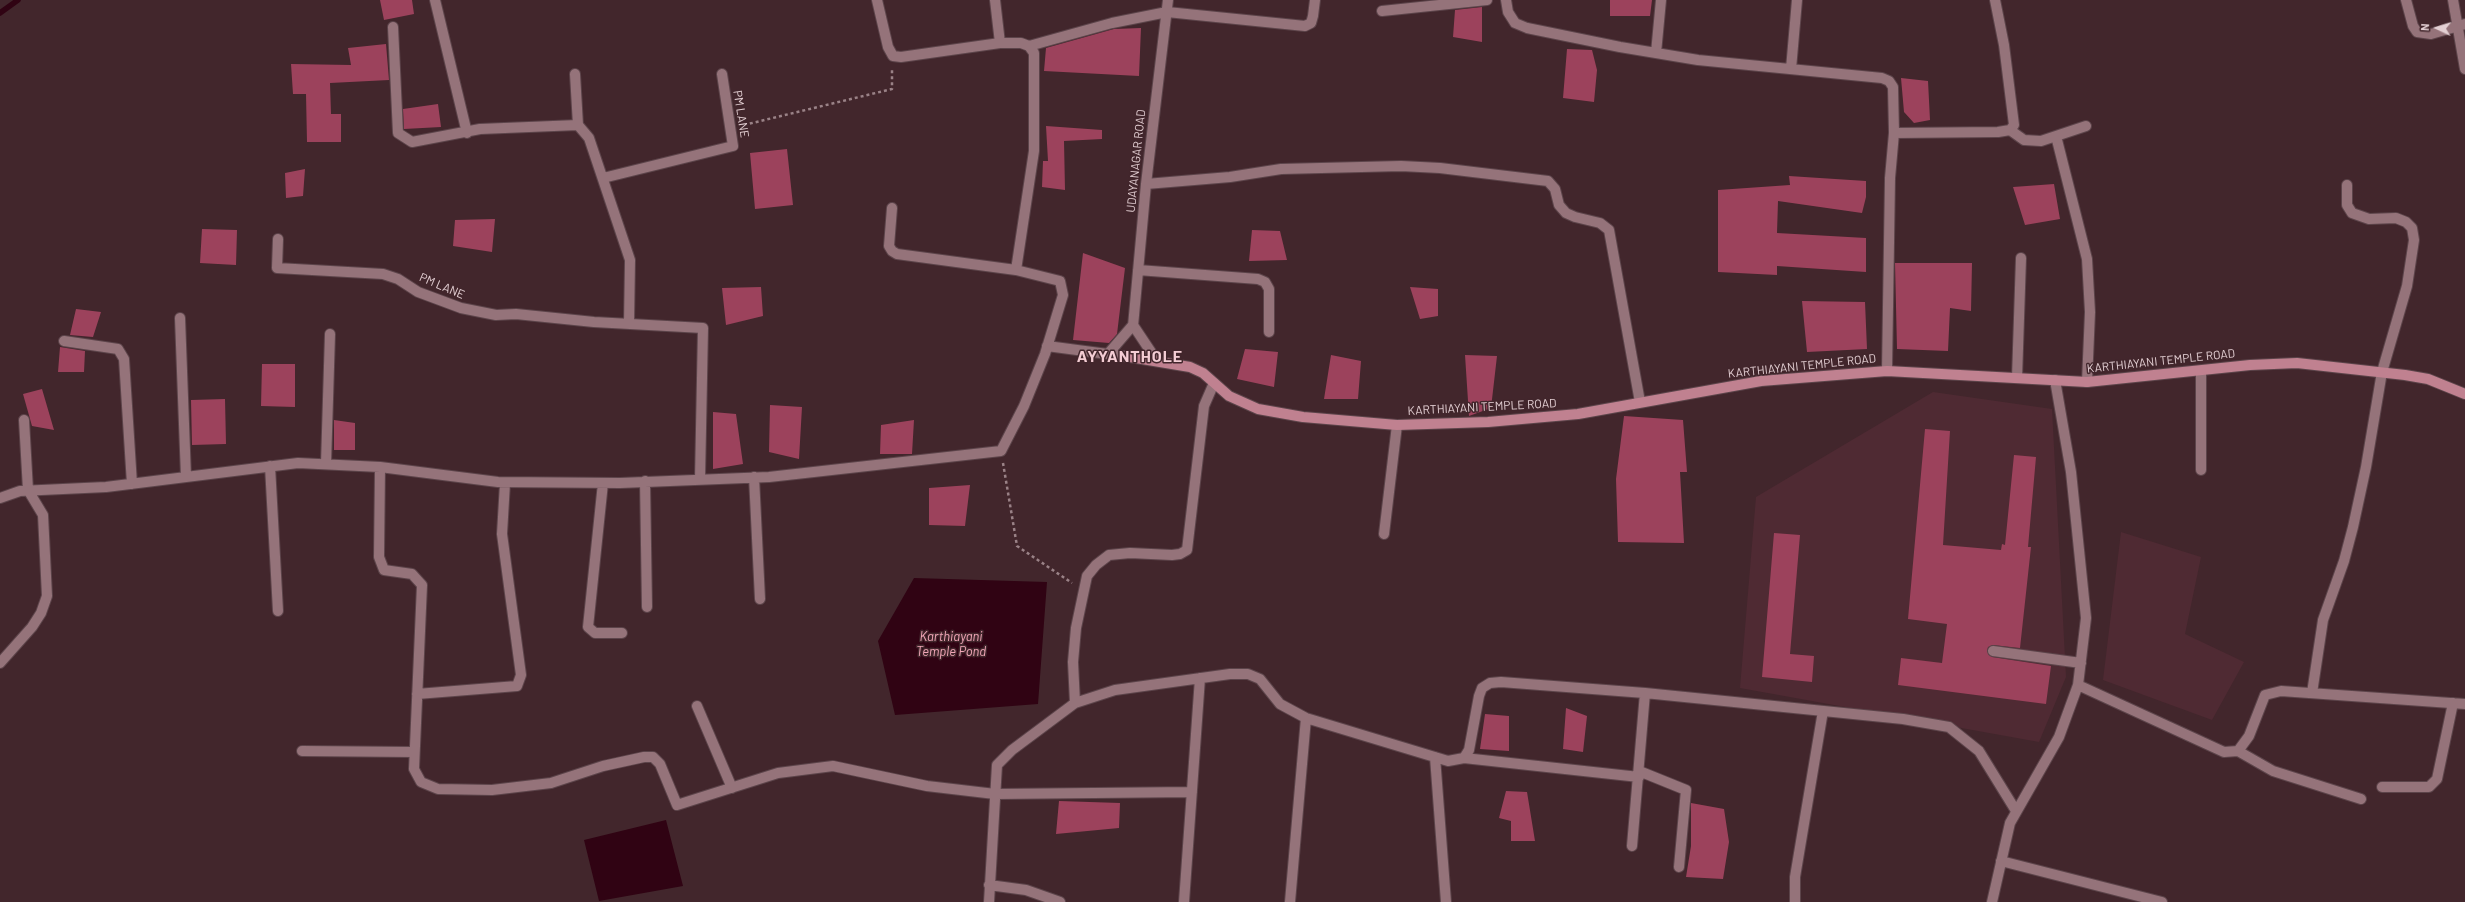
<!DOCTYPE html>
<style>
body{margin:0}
#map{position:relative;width:2465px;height:902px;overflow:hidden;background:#42262c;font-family:Barlow,sans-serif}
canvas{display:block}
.north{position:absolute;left:2417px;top:8px;width:40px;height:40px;-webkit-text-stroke:3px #42262c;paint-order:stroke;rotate:274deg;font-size:11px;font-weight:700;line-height:16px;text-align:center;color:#e3cfd3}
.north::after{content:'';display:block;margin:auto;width:14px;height:18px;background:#e3cfd3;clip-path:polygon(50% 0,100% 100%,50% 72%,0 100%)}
</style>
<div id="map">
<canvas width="2465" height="902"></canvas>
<div class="north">N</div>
</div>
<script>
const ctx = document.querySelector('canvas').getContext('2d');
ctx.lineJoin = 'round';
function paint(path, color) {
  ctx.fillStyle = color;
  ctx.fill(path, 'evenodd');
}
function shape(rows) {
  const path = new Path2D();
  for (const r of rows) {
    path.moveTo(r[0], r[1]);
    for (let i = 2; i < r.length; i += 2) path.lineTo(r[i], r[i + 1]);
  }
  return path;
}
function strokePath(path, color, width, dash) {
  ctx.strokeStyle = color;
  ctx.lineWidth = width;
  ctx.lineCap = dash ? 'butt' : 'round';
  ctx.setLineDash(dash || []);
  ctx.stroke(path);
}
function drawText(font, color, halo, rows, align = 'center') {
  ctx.font = font + ' Barlow,sans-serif';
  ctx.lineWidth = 3;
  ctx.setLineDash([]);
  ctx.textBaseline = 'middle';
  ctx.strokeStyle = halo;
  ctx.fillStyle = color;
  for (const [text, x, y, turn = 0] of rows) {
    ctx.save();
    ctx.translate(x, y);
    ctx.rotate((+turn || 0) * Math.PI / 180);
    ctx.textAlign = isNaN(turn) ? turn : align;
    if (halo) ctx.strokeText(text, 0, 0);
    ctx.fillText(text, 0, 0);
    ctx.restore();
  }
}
const built = shape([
 [1933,392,2052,409,2066,677,2039,742,1740,688,1756,497],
 [2121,532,2201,557,2185,634,2244,662,2212,720,2103,680]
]);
const water = shape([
 [914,578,1047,582,1038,704,895,715,878,641],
 [666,820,683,886,599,901,584,840]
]);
const stream = shape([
 [0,13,18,0]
]);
const building = shape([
 [380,0,412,0,414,14,384,20],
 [1610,0,1652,0,1650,16,1610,16],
 [1482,7,1482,42,1453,37,1455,10],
 [1141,28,1139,76,1044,71,1046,48,1114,29],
 [386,44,389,80,330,83,331,114,341,114,341,142,307,142,306,94,293,94,291,64,351,65,348,48],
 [1567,49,1592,50,1597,70,1594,102,1563,98],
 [1901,78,1928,81,1930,120,1914,123,1904,112],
 [438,104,441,127,404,129,403,109],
 [1046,126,1102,130,1102,139,1064,141,1065,190,1042,187,1043,161,1048,161],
 [787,149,793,205,755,209,750,153],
 [305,169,303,196,286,198,285,173],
 [1789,176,1866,181,1866,197,1862,213,1778,201,1777,233,1866,238,1866,272,1777,266,1777,275,1718,272,1718,190,1790,185],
 [2054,184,2060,219,2025,225,2013,187],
 [495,219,492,252,453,246,455,220],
 [202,229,237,230,236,265,200,263],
 [1252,230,1280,231,1287,260,1249,261],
 [1083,253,1125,268,1117,334,1109,343,1073,340],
 [1895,263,1972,263,1971,311,1950,308,1948,351,1897,349],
 [761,287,763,316,726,325,722,288],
 [1410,287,1438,289,1438,316,1420,319],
 [1802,301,1865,302,1867,349,1807,352],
 [76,309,101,312,93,337,70,335],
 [60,347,85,351,84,372,58,372],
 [1245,349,1278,352,1274,387,1237,379],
 [1331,355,1361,361,1358,399,1324,399],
 [1465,355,1497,356,1491,408,1469,416],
 [262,364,295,364,295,407,261,406],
 [42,389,54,430,32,426,23,394],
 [225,399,226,444,192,445,191,400],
 [770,405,802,407,799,459,769,452],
 [713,412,736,414,743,464,713,469],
 [1624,416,1683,420,1687,472,1680,472,1684,543,1618,542,1616,479],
 [334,420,355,423,355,450,334,450],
 [914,420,912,454,880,454,881,425],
 [1925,429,1950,431,1943,545,2001,550,2002,544,2005,545,2014,455,2036,457,2028,547,2031,547,2020,648,1993,645,1988,647,1987,651,1992,657,2051,666,2046,704,1898,685,1901,658,1942,663,1947,624,1908,619],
 [970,485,965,526,929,525,929,488],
 [1774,533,1800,535,1790,654,1814,656,1812,682,1762,677],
 [1566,708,1587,716,1583,752,1563,749],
 [1485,714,1509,716,1509,751,1480,749],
 [1506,791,1527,792,1535,841,1511,841,1511,821,1499,818],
 [1059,801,1120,803,1119,828,1056,834],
 [1691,803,1724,809,1729,842,1723,879,1686,877,1691,846]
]);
const path = shape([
 [744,125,892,89,892,70],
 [1003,463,1017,546,1072,583]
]);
const minor = shape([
 [435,0,467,133],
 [877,0,888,47,893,56,901,57,1000,43,1021,43,1029,46,1034,53,1034,151,1016,270,897,254,892,251,889,246,892,208],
 [995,0,1000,43],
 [1506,0,1508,12,1515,23,1527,28,1620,47,1698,60,1882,78,1889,81,1893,87,1894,133,1890,178,1887,371],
 [2406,0,2413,26,2417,32,2431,34,2465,24],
 [2453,0,2465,69],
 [1382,11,1487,0],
 [393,27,398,133,412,142,480,129,578,125,589,138,630,260,629,324],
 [1029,46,1112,23,1167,12,1305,26,1311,23,1313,16,1315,0],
 [1656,53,1661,0],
 [1791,69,1797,0],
 [575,74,578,125],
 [2010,130,2024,140,2041,141,2086,126],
 [1894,133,1998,132,2010,130,2014,125,2004,45,1995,0],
 [2056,136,2087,259,2090,312,2087,382],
 [603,178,733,146,722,74],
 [1146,184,1230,177,1281,169,1401,166,1440,168,1548,181,1555,189,1559,205,1566,213,1575,217,1600,223,1609,230,1640,402],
 [278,239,277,268,383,274,398,279,418,292,461,308,496,315,516,314,594,322,703,328,700,479],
 [1138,270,1258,279,1265,282,1269,289,1269,332],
 [180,318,186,477],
 [1133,326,1146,184,1168,0],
 [64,341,118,349,124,359,132,484],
 [1047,346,1130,357],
 [1108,354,1133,325,1157,361],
 [2017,378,2021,258],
 [326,464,330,334],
 [270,466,278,611],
 [380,467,379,557,384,570,412,574,422,585,414,769,421,782,438,789,492,790,551,783,603,766,644,757,653,757,660,764,677,805,778,773,833,766,927,786,995,794,1192,792],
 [2201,470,2201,371],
 [754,477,760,599],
 [645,481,647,607],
 [603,483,588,627,595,633,622,633],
 [0,498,20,491,106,487,298,463,380,467,498,482,620,483,769,477,1001,451,1024,406,1045,354,1063,295,1060,281,1016,270],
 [1384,534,1397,425],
 [1993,651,2081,663],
 [0,663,32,627,41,613,47,596,43,515,28,490,24,420],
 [2078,685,2224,752,2238,751,2249,736,2265,695,2281,691,2465,704],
 [2312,693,2323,620,2344,561,2353,527,2366,467,2382,372,2407,286,2414,240,2412,228,2406,222,2396,218,2369,219,2352,213,2347,205,2347,185],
 [417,694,517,686,521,675,502,534,505,483],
 [1075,703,1073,662,1076,628,1087,576,1096,565,1109,555,1130,553,1172,555,1180,554,1187,550,1204,406,1214,383],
 [697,706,732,788],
 [302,751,414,752],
 [2238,751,2273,771,2361,799],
 [1435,757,1446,902],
 [1464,758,1639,777],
 [1639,771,1686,790,1679,867],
 [2382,787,2429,787,2437,779,2453,703],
 [1632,846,1645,693],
 [2001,861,2162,902],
 [989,885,1026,890,1060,902],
 [989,902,997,765,1012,750,1075,703,1115,690,1230,674,1248,674,1260,679,1280,704,1306,718,1448,761,1464,758,1469,750,1479,696,1482,688,1490,683,1501,682,1645,693,1903,719,1949,727,1979,751,2016,811],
 [1184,902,1200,678],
 [1290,902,1306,718],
 [1795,902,1795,877,1823,711],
 [1992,902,2010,823,2059,737,2078,685,2086,618,2071,472,2055,380]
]);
const major = shape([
 [1130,357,1190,367,1203,373,1229,396,1258,409,1303,417,1397,425,1488,422,1578,414,1761,381,1887,371,2087,382,2250,365,2297,363,2405,375,2428,379,2465,394]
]);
const streetNames = [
 ["PM LANE",741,114,81],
 ["UDAYANAGAR ROAD",1136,161,-84],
 ["PM LANE",442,286,23],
 ["KARTHIAYANI TEMPLE ROAD",2161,361,-6],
 ["KARTHIAYANI TEMPLE ROAD",1802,366,-6],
 ["KARTHIAYANI TEMPLE ROAD",1482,407,-3]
];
const waterNames = [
 ["Karthiayani",951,637],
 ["Temple Pond",951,652]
];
const districtNames = [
 ["AYYANTHOLE",1130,357]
];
paint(built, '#4f2a33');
paint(water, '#300313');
strokePath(stream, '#300313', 5.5);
paint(building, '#9c425c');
strokePath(minor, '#5c444a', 12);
strokePath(major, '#5c444a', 12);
strokePath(path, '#9a8287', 2.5, [3, 3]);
strokePath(minor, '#95737a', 10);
strokePath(major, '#c08190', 10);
drawText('12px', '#e3cfd3', '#42262c', streetNames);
drawText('italic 13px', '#f1a6b7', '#42262c', waterNames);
ctx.letterSpacing = '1px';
drawText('bold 16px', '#f4cdd4', '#42262c', districtNames);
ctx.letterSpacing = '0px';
</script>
